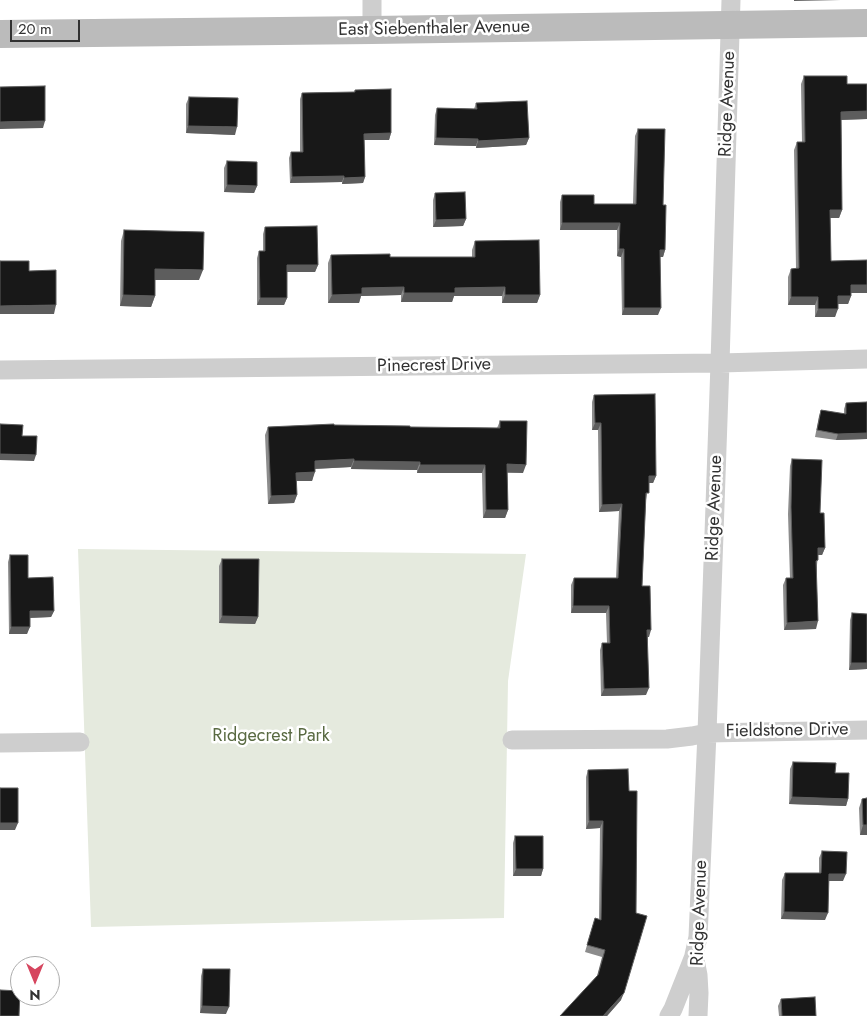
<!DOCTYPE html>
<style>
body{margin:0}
#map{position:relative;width:867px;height:1016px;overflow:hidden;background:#fff;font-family:Jost,sans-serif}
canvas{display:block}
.north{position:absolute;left:10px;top:956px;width:50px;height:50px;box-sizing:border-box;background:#fff;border:1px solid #adadad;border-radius:50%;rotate:180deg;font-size:14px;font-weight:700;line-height:20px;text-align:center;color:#313131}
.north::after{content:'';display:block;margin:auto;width:18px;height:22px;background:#d6465f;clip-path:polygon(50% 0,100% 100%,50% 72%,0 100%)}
.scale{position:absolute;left:10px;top:20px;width:70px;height:22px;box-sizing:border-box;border:2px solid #313131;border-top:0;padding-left:6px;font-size:15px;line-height:18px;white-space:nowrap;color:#313131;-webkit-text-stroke:4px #fff;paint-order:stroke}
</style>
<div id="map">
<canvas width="867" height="1016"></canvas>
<div class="north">N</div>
<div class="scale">20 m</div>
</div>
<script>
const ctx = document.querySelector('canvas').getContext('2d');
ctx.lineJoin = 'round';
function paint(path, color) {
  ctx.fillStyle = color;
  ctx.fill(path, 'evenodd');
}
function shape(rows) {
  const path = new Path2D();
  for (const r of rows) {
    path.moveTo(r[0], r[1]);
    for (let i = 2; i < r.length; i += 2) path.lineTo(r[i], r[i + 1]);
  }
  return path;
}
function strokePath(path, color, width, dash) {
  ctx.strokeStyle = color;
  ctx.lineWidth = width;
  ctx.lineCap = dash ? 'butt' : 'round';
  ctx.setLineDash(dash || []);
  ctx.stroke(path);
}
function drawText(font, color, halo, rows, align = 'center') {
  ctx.font = font + ' Jost,sans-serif';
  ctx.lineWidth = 5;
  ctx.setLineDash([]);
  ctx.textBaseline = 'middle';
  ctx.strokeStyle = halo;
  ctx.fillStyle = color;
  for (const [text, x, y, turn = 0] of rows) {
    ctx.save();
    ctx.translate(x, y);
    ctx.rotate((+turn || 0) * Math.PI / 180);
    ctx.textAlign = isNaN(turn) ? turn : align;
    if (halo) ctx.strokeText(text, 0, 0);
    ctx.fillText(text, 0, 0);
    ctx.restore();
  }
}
const green = shape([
 [78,549,526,554,508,681,504,918,91,927]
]);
const street = shape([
 [372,30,372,0],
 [0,370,720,363,867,359],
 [512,740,667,739,692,736,707,733,867,730],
 [0,743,80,742],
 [669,1016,673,1009,694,956],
 [698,1016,699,993,698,975,694,955,698,937,707,733,720,363,731,0]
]);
const secondary = shape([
 [0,34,372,30,867,23]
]);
const wall = shape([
 [804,76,847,84,867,84,867,119,841,120,842,210,839,218,830,218,831,261,851,293,851,296,848,304,838,304,835,317,815,317,815,305,788,305,788,277,791,269,796,268,794,150,797,142,802,142,801,84],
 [355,90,391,133,389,140,364,140,365,177,363,183,342,184,342,182,290,183,289,158,291,152,300,152,300,99,302,93,354,92],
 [189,97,235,135,186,133,186,104],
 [476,103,529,138,526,145,476,148,476,146,434,145,435,115,437,108,474,109],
 [638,129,663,205,665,250,663,257,660,257,658,315,622,315,621,257,617,256,617,230,560,230,560,202,562,195,594,204,633,204,635,136],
 [227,161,257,186,254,193,224,192,224,168],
 [435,193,466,219,463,226,433,227,433,200],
 [265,227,318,265,315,272,287,272,287,298,284,305,257,305,257,258,259,251,263,251,263,234],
 [124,230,199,280,155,280,155,296,151,307,120,306,121,241],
 [475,241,540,295,537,303,502,303,502,296,454,296,452,302,401,302,401,295,361,296,359,303,328,303,328,263,331,255,390,257,472,257,472,250],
 [594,395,656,476,653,483,649,483,646,500,642,586,649,637,648,637,646,695,601,696,600,650,602,643,607,643,606,613,571,613,571,585,574,578,616,578,619,511,599,512,598,430,592,430,592,402],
 [867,402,867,439,836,440,815,437,819,416,821,410,844,414,844,409,846,403],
 [500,421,523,473,507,473,508,510,505,518,483,518,482,473,417,473,417,470,351,469,351,467,315,469,312,481,296,481,297,495,294,503,268,504,265,435,268,427,334,425,410,427,497,428],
 [792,459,820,513,825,548,822,555,818,555,817,565,816,629,784,630,783,585,786,578,790,578,788,514,790,466],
 [10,555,54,611,51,617,30,618,27,634,9,634,8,562],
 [222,559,258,617,255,624,219,623,219,566],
 [852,613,867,614,867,669,849,670,850,620],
 [793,762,835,773,848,799,846,806,789,804,790,769],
 [628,769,621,1000,607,1016,560,1016,597,976,602,957,585,952,595,918,599,919,600,828,586,829,586,777,588,770],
 [867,798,867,835,860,835,859,808,862,799],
 [515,836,543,869,541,876,513,876,513,843],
 [822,851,843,881,829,881,825,920,781,919,782,880,785,873,819,873,819,858],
 [203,969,226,1014,200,1013,201,976],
 [781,999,816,1016,779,1016,778,1006]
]);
const shadedWall = shape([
 [794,0,841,0,794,1],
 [867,111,867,119,838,120,841,112],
 [45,121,43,128,0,129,0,122],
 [188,126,237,127,235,135,186,133],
 [391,133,389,140,362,140,364,134],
 [436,138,478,139,476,146,434,145],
 [529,138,526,145,476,148,478,141],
 [344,176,342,182,290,183,292,177],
 [365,177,363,183,342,184,344,178],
 [227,185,257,186,254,193,224,192],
 [830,210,842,210,839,218,827,218],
 [466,219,463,226,433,227,436,220],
 [562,223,620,223,617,230,560,230],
 [619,249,624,249,621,257,617,256],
 [660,250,665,250,663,257,657,257],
 [287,265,318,265,315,272,284,272],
 [155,269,203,270,199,280,151,280],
 [851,285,867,285,867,293,848,293],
 [404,287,401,295,361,296,359,303,328,303,332,295,362,288],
 [505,287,502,296,454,296,452,302,401,302,404,293,455,288],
 [123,295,155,296,151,307,120,306],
 [505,295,540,295,537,303,502,303],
 [838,296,851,296,848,304,835,304],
 [791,297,818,297,815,305,788,305],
 [260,298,287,298,284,305,257,305],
 [56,305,54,314,0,314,0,306],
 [624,308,661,308,658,315,622,315],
 [818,309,838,309,835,317,815,317],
 [595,423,601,423,598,430,592,430],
 [867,433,867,439,836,440,838,434],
 [0,454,36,455,34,461,0,460],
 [354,459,351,467,312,469,315,461],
 [354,461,420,462,417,470,351,469],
 [507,464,526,465,523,473,504,472],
 [420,465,485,465,482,473,417,473],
 [315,472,312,481,293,481,296,473],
 [649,476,656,476,653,483,646,483],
 [297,495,294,503,268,504,271,496],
 [622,504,619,511,599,512,602,505],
 [486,510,508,510,505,518,483,518],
 [818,548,825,548,822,555,815,555],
 [573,606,609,606,606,613,571,613],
 [30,611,54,611,51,617,27,618],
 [222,616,258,617,255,624,219,623],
 [818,621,816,629,784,630,787,623],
 [11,627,30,627,27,634,9,634],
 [647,630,651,630,649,637,645,637],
 [851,663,867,663,867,669,849,670],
 [649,688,646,695,601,696,604,689],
 [792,797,848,799,846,806,789,804],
 [589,821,603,821,600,828,586,829],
 [0,823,18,823,15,830,0,830],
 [863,825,867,825,867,835,860,835],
 [516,869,543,869,541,876,513,876],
 [829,874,846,874,843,881,827,881],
 [784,912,828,913,825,920,781,919],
 [624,993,621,1000,607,1016,603,1016],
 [202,1006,229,1007,226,1014,200,1013]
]);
const building = shape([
 [804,76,847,76,847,84,867,84,867,111,841,112,842,210,830,210,831,261,867,260,867,285,851,285,851,296,838,296,838,309,818,309,818,297,791,297,791,269,799,268,797,142,805,142,804,76],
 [45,86,45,121,0,122,0,87,45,86],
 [391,89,391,133,364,134,365,177,344,178,344,176,292,177,291,152,303,152,302,93,355,92,355,90,391,89],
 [189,97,238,98,237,127,188,126,189,97],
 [527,101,529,138,478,141,478,139,436,138,437,108,477,109,476,103,527,101],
 [638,129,665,129,663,205,666,205,665,250,660,250,661,308,624,308,624,249,619,249,620,223,562,223,562,195,594,195,594,204,636,204,638,129],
 [227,161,257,162,257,186,227,185,227,161],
 [465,192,466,219,436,220,435,193,465,192],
 [317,226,318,265,287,265,287,298,260,298,259,251,265,251,265,227,317,226],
 [124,230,204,232,203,270,155,269,155,296,123,295,124,230],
 [539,240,540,295,505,295,505,287,455,288,455,293,404,293,404,287,362,288,362,294,332,295,331,255,390,254,390,257,475,257,475,241,539,240],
 [0,261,29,261,29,271,56,270,56,305,0,306,0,261],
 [655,394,656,476,649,476,649,493,646,493,642,586,650,586,651,630,647,630,649,688,604,689,602,643,610,643,609,606,573,606,574,578,618,578,622,504,602,505,601,423,595,423,594,395,655,394],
 [867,402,867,433,838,434,817,430,821,410,846,414,846,403,867,402],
 [500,421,527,421,526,465,507,464,508,510,486,510,485,465,420,465,420,462,354,461,354,459,315,461,315,472,296,473,297,495,271,496,268,427,334,424,334,425,410,426,410,427,500,428,500,421],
 [0,424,23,425,22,436,37,436,36,455,0,454,0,424],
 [792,459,822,460,820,513,824,513,825,548,818,548,818,560,816,561,818,621,787,623,786,578,793,578,791,507,792,459],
 [10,555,28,555,28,578,53,577,54,611,30,611,30,627,11,627,10,555],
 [222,559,259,559,258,617,222,616,222,559],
 [852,613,867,614,867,663,851,663,852,613],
 [793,762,836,763,835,773,849,773,848,799,792,797,793,762],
 [628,769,629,791,637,791,636,913,647,916,624,993,603,1016,560,1016,598,975,605,950,587,945,595,918,601,920,603,821,589,821,588,770,628,769],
 [0,788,18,788,18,823,0,823,0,788],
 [867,798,867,825,863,825,862,799,867,798],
 [515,836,543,836,543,869,516,869,515,836],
 [822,851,847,852,846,874,829,874,828,913,784,912,785,873,821,873,822,851],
 [203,969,230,969,229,1007,202,1006,203,969],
 [0,990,20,991,19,1016,0,1016,0,990],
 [815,997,816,1016,782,1016,781,999,815,997]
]);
const streetNames = [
 ["East Siebenthaler Avenue",434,29,-1],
 ["Ridge Avenue",728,104,-88],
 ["Pinecrest Drive",434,366,-1],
 ["Ridge Avenue",715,508,-88],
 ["Fieldstone Drive",787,731,-1],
 ["Ridge Avenue",700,913,-88]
];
const parkNames = [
 ["Ridgecrest Park",271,737]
];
paint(green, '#e5eade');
strokePath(street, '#cecece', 19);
strokePath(secondary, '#bbb', 28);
paint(wall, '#8c8c8c');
paint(shadedWall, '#5d5d5d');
paint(building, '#181818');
strokePath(building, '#5d5d5d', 1);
drawText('18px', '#313131', '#fff', streetNames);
drawText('18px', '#596a42', '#fff', parkNames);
</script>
